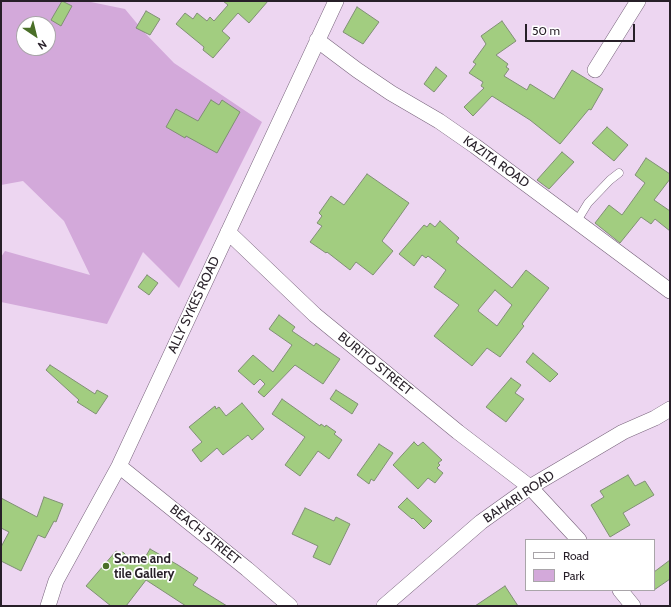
<!DOCTYPE html>
<style>
body{margin:0}
#map{position:relative;width:671px;height:607px;overflow:hidden;background:#edd6f1;font-family:Cabin,sans-serif}
canvas{display:block}
.frame{position:absolute;inset:0;border:2px solid #271f28;pointer-events:none}
.legend{position:absolute;left:525px;top:539px;width:130px;height:52px;box-sizing:border-box;background:#fff;border:1px solid #a9a5a9;margin:0;padding:5px 7px;list-style:none;font-size:12px;color:#271f28}
.legend li{display:flex;align-items:center;gap:8px;height:20px}
.legend b{width:20px;border:1px solid #a9a5a9}
.north{position:absolute;left:16px;top:16px;width:40px;height:40px;box-sizing:border-box;background:#fff;border:1px solid #a9a5a9;border-radius:50%;rotate:145deg;font-size:11px;font-weight:700;line-height:16px;text-align:center;color:#271f28}
.north::after{content:'';display:block;margin:auto;width:14px;height:18px;background:#4a6f28;clip-path:polygon(50% 0,100% 100%,50% 72%,0 100%)}
.scale{position:absolute;left:525px;top:24px;width:110px;height:18px;box-sizing:border-box;border:2px solid #271f28;border-top:0;padding-left:5px;font-size:12px;line-height:14px;white-space:nowrap;color:#271f28;-webkit-text-stroke:3px #fff;paint-order:stroke}
</style>
<div id="map">
<canvas width="671" height="607"></canvas>
<div class="frame"></div>
<ul class="legend">
<li><b style="height:5px;background:#fff"></b>Road</li>
<li><b style="height:11px;background:#d3a9da"></b>Park</li>
</ul>
<div class="north">N</div>
<div class="scale">50 m</div>
</div>
<script>
const ctx = document.querySelector('canvas').getContext('2d');
ctx.lineJoin = 'round';
function paint(path, color) {
  ctx.fillStyle = color;
  ctx.fill(path, 'evenodd');
}
function shape(rows) {
  const path = new Path2D();
  for (const r of rows) {
    path.moveTo(r[0], r[1]);
    for (let i = 2; i < r.length; i += 2) path.lineTo(r[i], r[i + 1]);
  }
  return path;
}
function strokePath(path, color, width, dash) {
  ctx.strokeStyle = color;
  ctx.lineWidth = width;
  ctx.lineCap = dash ? 'butt' : 'round';
  ctx.setLineDash(dash || []);
  ctx.stroke(path);
}
function drawText(font, color, halo, rows, align = 'center') {
  ctx.font = font + ' Cabin,sans-serif';
  ctx.lineWidth = 3.5;
  ctx.setLineDash([]);
  ctx.textBaseline = 'middle';
  ctx.strokeStyle = halo;
  ctx.fillStyle = color;
  for (const [text, x, y, turn = 0] of rows) {
    ctx.save();
    ctx.translate(x, y);
    ctx.rotate((+turn || 0) * Math.PI / 180);
    ctx.textAlign = isNaN(turn) ? turn : align;
    if (halo) ctx.strokeText(text, 0, 0);
    ctx.fillText(text, 0, 0);
    ctx.restore();
  }
}
const green = shape([
 [1,1,86,1,125,9,145,33,174,63,262,122,179,288,143,252,107,324,1,302,1,257,5,251,90,275,64,221,23,181,1,185],
 [24,24,48,24,48,48,24,48]
]);
const building = shape([
 [62,1,72,6,61,26,51,20,62,1],
 [223,1,268,1,249,23,238,13,222,31,230,38,213,58,203,50,204,47,176,24,185,13,193,19,197,13,207,21,210,17,214,21,228,5,223,1],
 [357,7,379,22,363,44,343,32,357,7],
 [146,11,160,19,150,35,136,28,146,11],
 [502,21,516,41,496,55,508,64,506,67,509,69,504,76,527,90,530,84,554,99,572,70,603,89,591,110,589,109,560,144,530,120,492,96,473,116,464,107,484,88,481,86,483,82,469,73,476,64,473,62,486,44,481,36,502,21],
 [436,67,447,76,434,92,424,84,436,67],
 [211,100,219,105,222,100,240,112,217,153,186,136,185,138,166,127,176,109,198,121,211,100],
 [607,127,628,145,614,161,592,143,607,127],
 [562,152,574,162,549,189,537,180,562,152],
 [646,158,670,174,670,179,654,200,670,211,670,231,655,219,651,224,641,217,620,243,595,223,609,205,622,215,645,183,635,175,646,158],
 [367,174,409,203,382,241,393,251,373,275,356,262,350,270,327,252,326,253,310,242,322,226,317,223,322,216,319,213,331,196,344,205,367,174],
 [440,221,459,238,456,242,512,288,526,270,549,288,522,324,524,326,500,357,487,348,472,366,434,336,459,305,434,287,446,270,428,256,426,258,422,255,414,266,399,254,424,225,427,227,430,223,435,227,440,221],
 [495,290,512,305,497,326,478,311,479,309,495,290],
 [147,275,158,283,149,295,138,287,147,275],
 [279,315,295,327,292,331,314,346,316,343,340,359,323,384,295,365,264,397,258,392,265,384,260,379,254,385,238,371,253,355,273,372,292,345,269,329,279,315],
 [533,353,558,374,550,382,526,362,533,353],
 [50,365,95,394,97,390,108,396,96,414,77,402,79,400,46,370,50,365],
 [511,378,521,385,515,393,524,399,506,422,486,407,511,378],
 [336,390,358,404,352,414,330,399,336,390],
 [282,399,320,426,321,424,325,427,326,425,336,432,334,434,342,440,329,459,318,451,300,476,285,465,305,437,272,414,282,399],
 [242,403,264,429,252,440,248,435,223,455,217,448,201,462,192,450,202,442,189,427,215,406,216,409,219,407,226,416,242,403],
 [414,442,418,446,423,442,442,460,438,463,440,465,437,468,443,473,435,483,428,478,418,489,393,465,414,442],
 [379,444,393,453,374,481,371,479,369,484,357,475,379,444],
 [628,475,635,486,645,481,654,495,623,513,630,525,610,537,591,505,604,497,600,491,628,475],
 [44,497,63,504,56,522,54,521,45,538,38,535,21,571,1,561,1,547,9,532,1,528,1,498,37,517,44,497],
 [407,498,432,521,424,529,413,518,412,519,398,507,407,498],
 [305,508,334,521,336,517,350,524,330,565,313,557,318,546,292,534,305,508],
 [150,549,178,565,198,578,193,585,227,606,186,606,146,580,126,606,111,606,86,586,116,551,119,553,123,552,132,561,136,556,143,561,150,549],
 [670,560,670,579,654,590,654,572,670,560],
 [505,586,518,606,475,606,505,586]
]);
const service = shape([
 [577,221,588,203,610,180,619,173]
]);
const minor = shape([
 [317,40,357,70,391,93,439,121,475,146,670,291],
 [595,70,638,1],
 [228,232,315,315,458,432,530,487,579,540],
 [119,466,247,569,290,606],
 [620,590,633,606],
 [48,606,56,581,119,466,336,1],
 [384,606,481,522,530,487,623,432,655,418,670,409]
]);
const markers = [
 [106,566,4,"#4a6f28"]
];
const streetNames = [
 ["KAZITA ROAD",496,162,36],
 ["ALLY SYKES ROAD",194,305,-65],
 ["BURITO STREET",375,364,39],
 ["BAHARI ROAD",519,497,-34],
 ["BEACH STREET",205,535,39]
];
const poiNames = [
 ["Some and",114,559],
 ["tile Gallery",114,574]
];
paint(green, '#d3a9da');
paint(building, '#a2cd80');
strokePath(building, '#808f74', 1);
strokePath(service, '#78647c', 9);
strokePath(minor, '#78647c', 16);
strokePath(service, '#fff', 8);
strokePath(minor, '#fff', 15);
for (const [x, y, r, color] of markers) {
  const dot = new Path2D();
  dot.arc(x, y, r, 0, 2 * Math.PI);
  ctx.fillStyle = color;
  ctx.fill(dot);
  strokePath(dot, '#fff', 1.5);
}
drawText('13px', '#271f28', '#fff', streetNames);
drawText('bold 13px', '#271f28', '#fff', poiNames, 'left');
</script>
